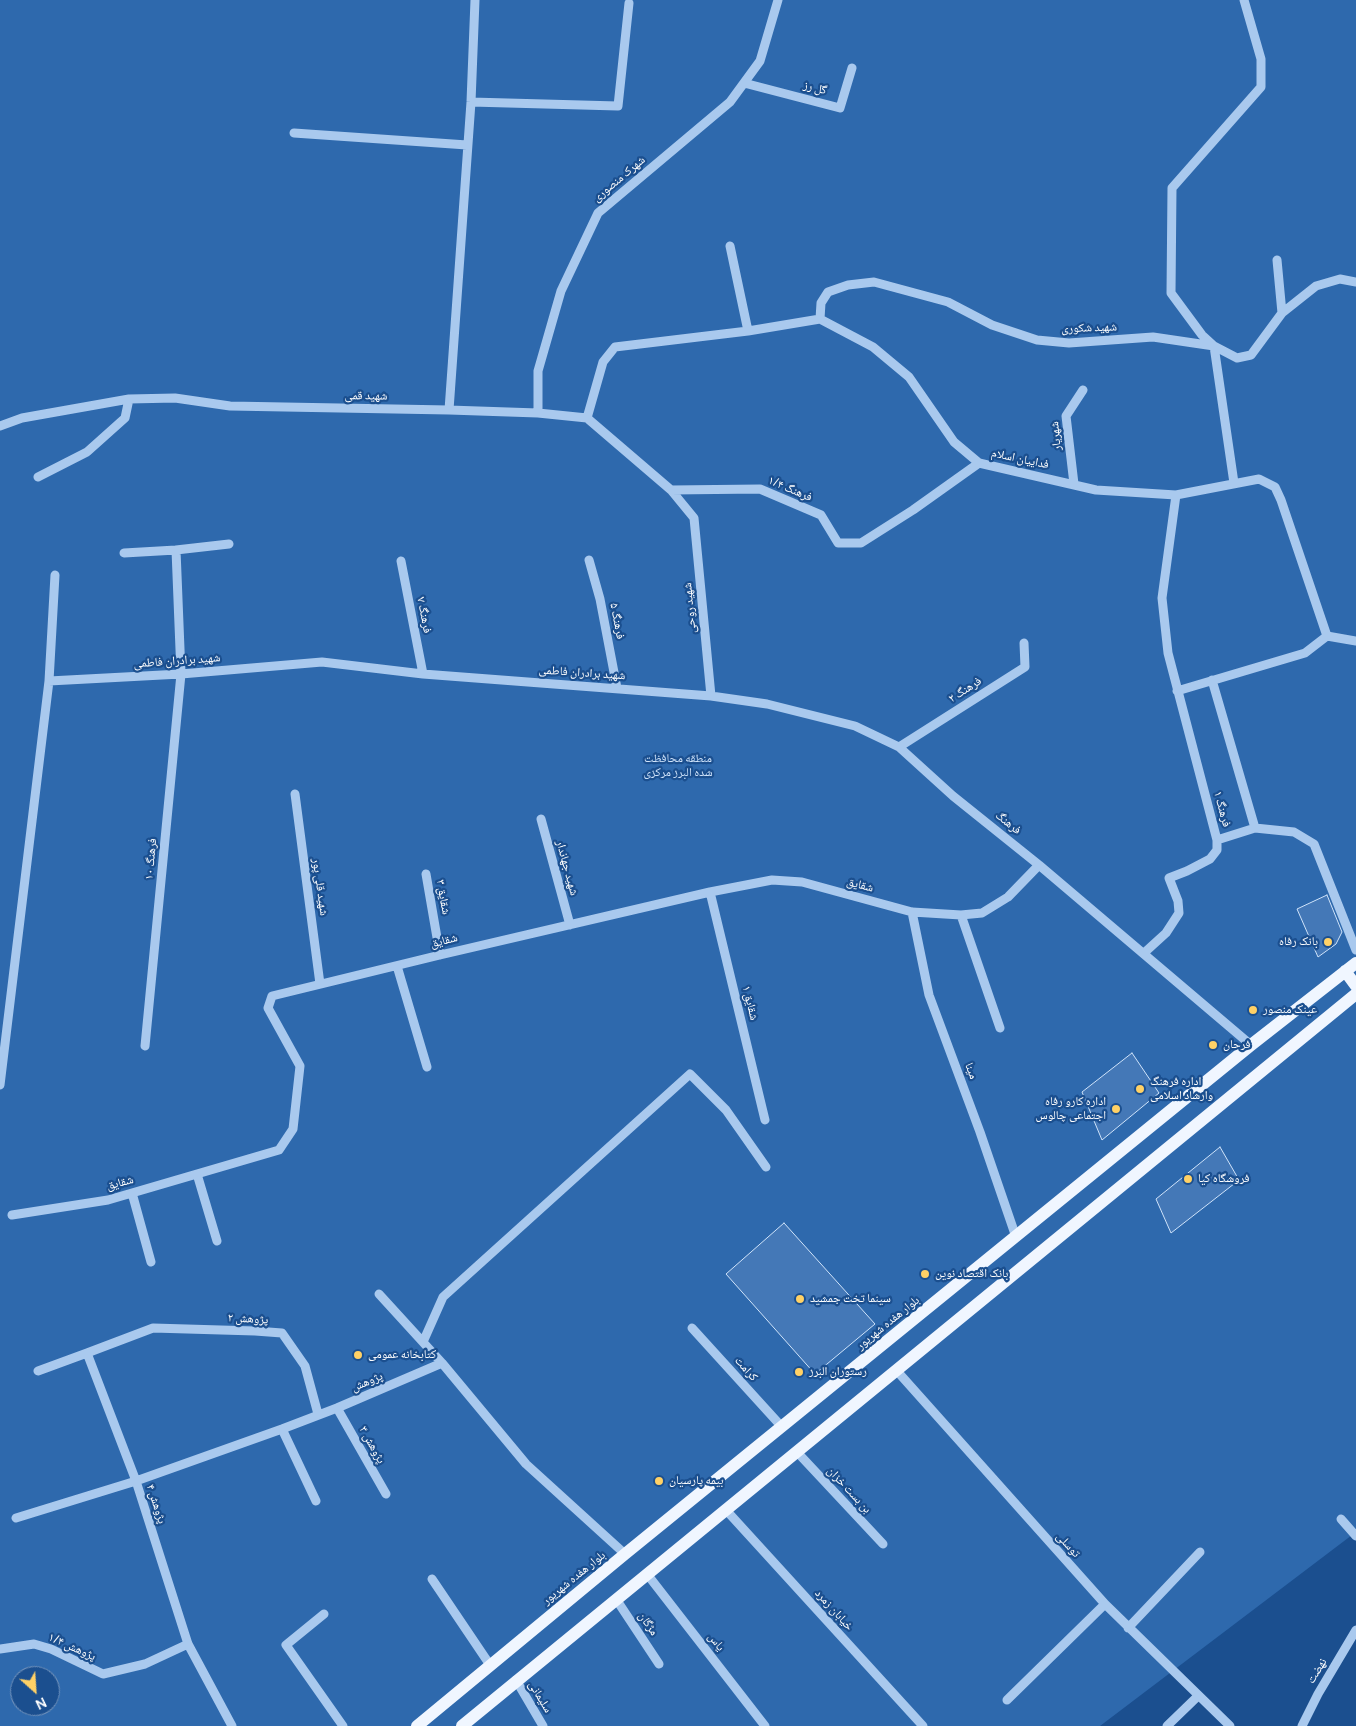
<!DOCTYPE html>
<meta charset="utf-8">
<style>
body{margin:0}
#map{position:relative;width:1356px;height:1726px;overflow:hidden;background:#1b4f8f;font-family:Manrope,sans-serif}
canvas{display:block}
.north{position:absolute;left:10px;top:1666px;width:50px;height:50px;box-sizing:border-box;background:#1b4f8f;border:1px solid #7695bc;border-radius:50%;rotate:154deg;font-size:14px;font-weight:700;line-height:20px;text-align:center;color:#fff}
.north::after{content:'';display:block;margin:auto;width:18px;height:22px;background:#ffd166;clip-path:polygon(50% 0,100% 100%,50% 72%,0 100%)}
</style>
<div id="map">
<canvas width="1356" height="1726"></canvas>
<div class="north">N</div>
</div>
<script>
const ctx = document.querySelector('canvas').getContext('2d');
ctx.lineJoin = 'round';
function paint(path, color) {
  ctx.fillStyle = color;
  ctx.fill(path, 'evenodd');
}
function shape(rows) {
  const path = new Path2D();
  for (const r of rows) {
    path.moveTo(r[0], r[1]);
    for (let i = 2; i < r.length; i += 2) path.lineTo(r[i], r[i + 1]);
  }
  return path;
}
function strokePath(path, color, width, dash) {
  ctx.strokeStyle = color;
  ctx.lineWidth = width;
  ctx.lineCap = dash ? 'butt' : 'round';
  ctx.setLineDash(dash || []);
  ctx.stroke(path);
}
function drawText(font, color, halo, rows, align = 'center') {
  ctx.font = font + ' Manrope,"Noto Naskh Arabic",sans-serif';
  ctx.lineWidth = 4.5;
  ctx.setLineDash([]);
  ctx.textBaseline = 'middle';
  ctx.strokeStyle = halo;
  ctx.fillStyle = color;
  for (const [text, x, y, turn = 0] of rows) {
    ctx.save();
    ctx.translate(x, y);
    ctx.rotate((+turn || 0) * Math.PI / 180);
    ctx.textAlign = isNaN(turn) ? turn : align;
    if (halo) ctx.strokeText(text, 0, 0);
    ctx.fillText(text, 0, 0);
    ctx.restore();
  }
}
const green = shape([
 [0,0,1356,0,1356,1532,1100,1726,0,1726],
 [20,1676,50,1676,50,1706,20,1706]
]);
const building = shape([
 [1327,895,1342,932,1336,944,1318,957,1297,909,1327,895],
 [1132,1053,1159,1093,1102,1140,1082,1092,1132,1053],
 [1220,1147,1239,1180,1171,1233,1156,1199,1220,1147],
 [784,1223,875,1324,815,1374,726,1274,784,1223]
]);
const minor = shape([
 [744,83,840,108,852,68],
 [471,102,618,106,629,3],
 [294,133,467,145],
 [730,246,748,331],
 [1277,260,1282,313],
 [820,319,821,303,828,292,848,285,874,282,948,302,992,325,1037,340,1069,343,1153,337,1214,346,1237,358,1251,355,1282,313,1316,286,1340,279,1356,282],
 [449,410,471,102,475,0],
 [538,413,538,371,561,291,598,213,730,102,760,61,778,0],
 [587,418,603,362,615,347,748,331,820,319,873,347,909,377,954,442,979,463,1096,490,1176,495,1259,479,1275,487,1281,500,1327,636,1356,641],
 [0,426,22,418,129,399,175,398,230,406,449,410,538,413,587,418,671,490,694,518,711,696],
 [38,477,87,452,125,418,129,399],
 [1234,483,1214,346,1202,335,1171,293,1172,188,1261,87,1261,59,1244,0],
 [1074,484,1066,416,1083,390],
 [671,490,760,489,821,515,838,543,861,543,913,510,979,463],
 [124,553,176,550],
 [589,560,600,599,617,688],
 [401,561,423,674],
 [1212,680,1255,828],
 [49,681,55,575],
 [1177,691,1305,653,1327,636],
 [899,747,1025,667,1024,643],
 [295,794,320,984],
 [541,819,570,925],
 [1217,840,1255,828,1294,832,1314,844,1356,950],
 [426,874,440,955],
 [710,892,765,1120],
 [912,912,929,995,980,1132,1016,1237],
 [961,915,1000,1028],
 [1144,953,1166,933,1179,913,1178,901,1169,878,1187,871,1210,859,1217,850,1217,840,1168,653,1162,598,1176,495],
 [397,966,427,1067],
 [145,1046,181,674,176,550,229,544],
 [0,1085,49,681,181,674,322,662,423,674,711,696,767,704,855,726,899,747,953,796,1039,865,1251,1045],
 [197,1174,217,1241],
 [132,1193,151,1262],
 [12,1215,108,1200,279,1150,293,1129,300,1066,268,1008,272,996,440,955,710,892,772,880,802,882,912,912,961,915,982,913,1008,897,1039,865],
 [379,1294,442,1363,526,1464,625,1554],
 [692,1328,782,1427],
 [423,1342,443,1297,690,1074,726,1110,766,1167],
 [38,1371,87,1353],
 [897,1371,1105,1604,1230,1726],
 [337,1408,386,1494],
 [282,1429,316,1501],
 [797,1452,883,1544],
 [726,1510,923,1726],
 [16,1518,136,1481,282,1429,337,1408,442,1363],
 [1341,1519,1356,1536],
 [647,1574,765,1726],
 [432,1579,490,1665],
 [616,1599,659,1664],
 [324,1614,286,1645,343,1726],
 [1128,1628,1200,1552],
 [0,1649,34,1644,51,1649,103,1674,145,1664,188,1644],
 [516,1680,543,1726],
 [1007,1700,1105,1604],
 [232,1726,188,1644,136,1481,87,1353,153,1328,255,1331,282,1333,305,1366,318,1414],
 [1167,1726,1198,1696],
 [1302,1726,1318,1694,1356,1630]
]);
const major = shape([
 [1345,971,1356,986],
 [417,1726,625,1554,1251,1045,1356,963],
 [462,1726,1356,994]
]);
const markers = [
 [1328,942,5,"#ffd166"],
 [1253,1010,5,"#ffd166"],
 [1213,1045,5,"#ffd166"],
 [1140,1089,5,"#ffd166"],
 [1116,1109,5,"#ffd166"],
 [1188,1179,5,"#ffd166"],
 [925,1274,5,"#ffd166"],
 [800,1299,5,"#ffd166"],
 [358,1355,5,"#ffd166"],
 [799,1372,5,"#ffd166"],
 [659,1481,5,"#ffd166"]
];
const streetNames = [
 ["گل رز",815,88,15],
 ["شهرک منصوری",619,179,-40],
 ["شهید شکوری",1089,328,-2],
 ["شهید قمی",366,396,1],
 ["شهریار",1056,436,-95],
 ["فداییان اسلام",1020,459,12],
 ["فرهنگ ۱/۴",790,489,23],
 ["شهید روحی",690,608,-95],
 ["فرهنگ ۷",424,615,79],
 ["فرهنگ ۵",617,621,79],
 ["شهید برادران فاطمی",177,661,-4],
 ["شهید برادران فاطمی",582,673,4],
 ["فرهنگ ۲",965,690,-33],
 ["فرهنگ ۱",1222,809,75],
 ["فرهنگ",1008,823,39],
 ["فرهنگ ۱۰",151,859,-85],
 ["شهید جهاندار",567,868,75],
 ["شقایق",860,885,15],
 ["شهید قلی پور",320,887,82],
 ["شقایق ۳",443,897,80],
 ["شقایق",444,941,-14],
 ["شقایق ۱",750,1003,76],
 ["مینا",971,1071,70],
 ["شقایق",120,1183,-15],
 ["پژوهش ۲",248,1319,3],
 ["بلوار هفده شهریور",888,1323,-39],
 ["کرامت",746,1369,48],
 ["پژوهش",367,1382,-23],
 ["پژوهش ۳",372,1445,61],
 ["بن بست خزان",849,1490,47],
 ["پژوهش ۴",156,1504,72],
 ["توسلی",1068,1545,48],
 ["بلوار هفده شهریور",574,1578,-39],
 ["خیابان زمرد",834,1610,48],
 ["مژگان",648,1624,56],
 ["یاس",716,1642,52],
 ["پژوهش ۱/۴",72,1647,24],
 ["نهضت",1317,1671,-59],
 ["سلیمانی",540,1697,59]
];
const parkNames = [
 ["منطقه محافظت",678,759],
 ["شده البرز مرکزی",678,773]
];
const poiNames = [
 ["بانک رفاه",1318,942,"right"],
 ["عینک منصور",1263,1010],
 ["فرحان",1223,1045],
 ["اداره فرهنگ",1150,1082],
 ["وارشاد اسلامی",1150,1096],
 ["اداره کارو رفاه",1106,1102,"right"],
 ["اجتماعی چالوس",1106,1116,"right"],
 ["فروشگاه کیا",1198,1179],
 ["بانک اقتصاد نوین",935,1274],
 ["سینما تخت جمشید",810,1299],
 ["کتابخانه عمومی",368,1355],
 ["رستوران البرز",809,1372],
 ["بیمه پارسیان",669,1481]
];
paint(green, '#2e69ad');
paint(building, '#4478b7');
strokePath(building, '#cfe3fa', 1);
strokePath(minor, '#a9c9ee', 9);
strokePath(major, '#f0f6ff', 12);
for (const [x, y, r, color] of markers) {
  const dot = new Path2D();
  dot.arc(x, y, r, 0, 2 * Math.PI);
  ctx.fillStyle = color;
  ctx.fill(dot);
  strokePath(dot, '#1b4f8f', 2);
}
drawText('12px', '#fff', '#1b4f8f', streetNames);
drawText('12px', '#cfe3fa', '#1b4f8f', parkNames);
drawText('12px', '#fff', '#1b4f8f', poiNames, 'left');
</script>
